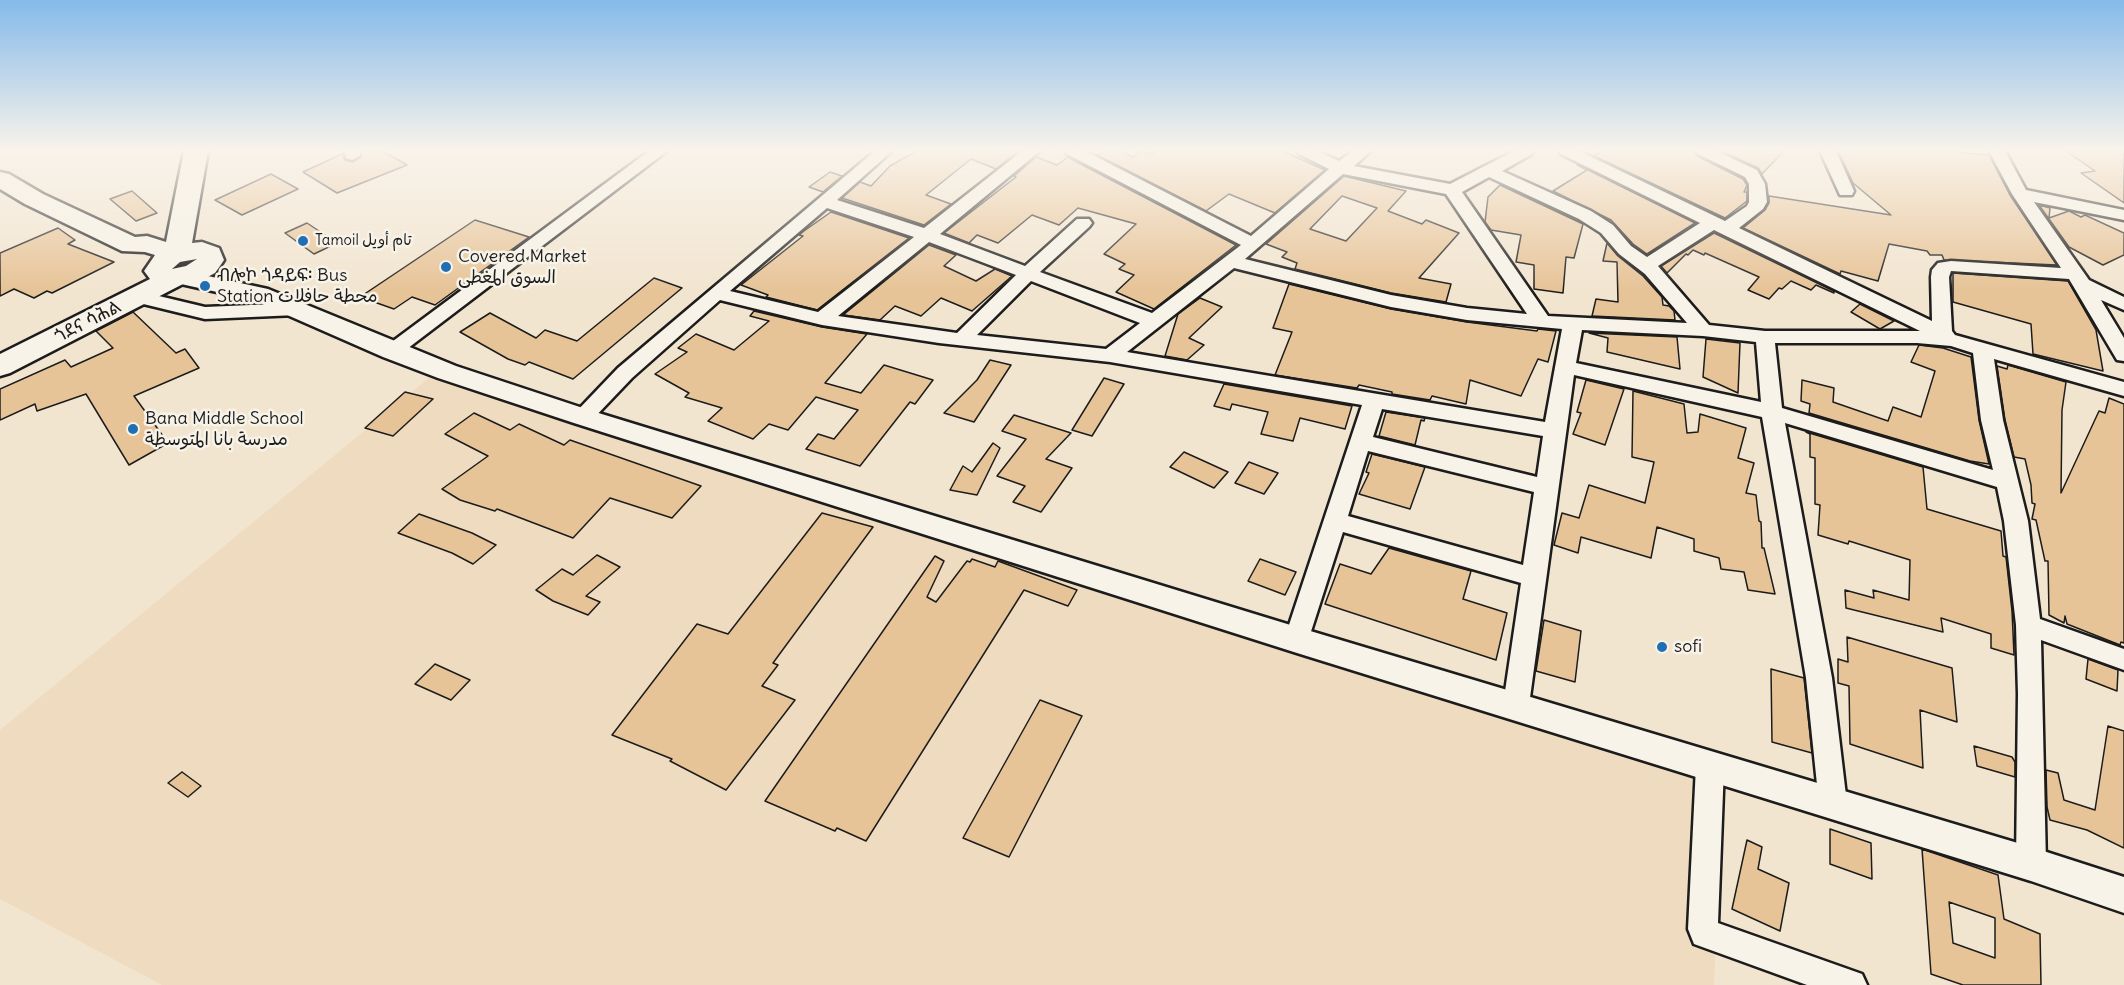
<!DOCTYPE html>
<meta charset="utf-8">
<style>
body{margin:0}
canvas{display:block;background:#f2e5d0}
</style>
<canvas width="2124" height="985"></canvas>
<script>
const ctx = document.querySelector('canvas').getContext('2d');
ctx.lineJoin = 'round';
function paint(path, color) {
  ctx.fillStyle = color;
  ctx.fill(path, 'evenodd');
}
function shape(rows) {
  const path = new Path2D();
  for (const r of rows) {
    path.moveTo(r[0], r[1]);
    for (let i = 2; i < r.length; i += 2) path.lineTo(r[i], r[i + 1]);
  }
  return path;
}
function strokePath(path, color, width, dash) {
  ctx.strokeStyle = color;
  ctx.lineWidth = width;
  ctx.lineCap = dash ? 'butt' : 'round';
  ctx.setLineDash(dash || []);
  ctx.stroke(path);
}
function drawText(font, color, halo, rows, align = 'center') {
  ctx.font = font + ' Delius,"Playpen Sans Arabic","Noto Sans Ethiopic",sans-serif';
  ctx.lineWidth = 5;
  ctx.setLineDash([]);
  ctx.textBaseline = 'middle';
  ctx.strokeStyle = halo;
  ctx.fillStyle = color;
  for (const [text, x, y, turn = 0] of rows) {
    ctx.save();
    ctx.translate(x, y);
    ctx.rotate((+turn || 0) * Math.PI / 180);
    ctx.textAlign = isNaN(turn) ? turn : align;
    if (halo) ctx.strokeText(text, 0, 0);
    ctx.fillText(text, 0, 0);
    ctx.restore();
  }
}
const built = shape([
 [441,368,1723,781,1714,985,162,985,0,899,0,730]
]);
const building = shape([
 [362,151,383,151,407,165,337,193,303,172,342,154,345,160,353,162,361,157,362,151],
 [916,151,1019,151,996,169,971,159,926,195,951,204,924,225,842,198,860,182,871,186,890,166,916,151],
 [1105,151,1121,151,1133,157,1142,151,1152,154,1157,151,1282,151,1325,170,1275,213,1229,194,1206,211,1097,155,1105,151],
 [1602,151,1694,151,1697,156,1743,179,1747,185,1744,192,1747,192,1747,201,1725,218,1594,156,1602,151],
 [1721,151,1784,151,1762,174,1758,168,1721,151],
 [1838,151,1946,151,1989,155,2010,195,2057,265,1944,260,1942,255,1930,255,1927,251,1889,244,1878,281,1841,271,1840,274,1743,228,1765,210,1769,203,1769,196,1891,215,1853,183,1838,151],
 [2066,151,2124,151,2124,203,2081,173,2095,171,2066,151],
 [1036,157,1057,165,1068,157,1071,159,1236,245,1154,309,1116,292,1134,275,1119,269,1125,264,1104,254,1136,224,1078,208,1059,225,1032,215,998,243,977,235,969,243,944,233,1016,177,1014,176,1036,157],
 [1577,165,1578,165,1695,223,1647,254,1633,244,1611,220,1553,191,1587,170,1577,165],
 [830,172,842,176,823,192,809,187,830,172],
 [271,174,298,189,242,215,215,200,271,174],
 [1344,176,1406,191,1388,211,1422,224,1426,220,1459,233,1419,278,1451,284,1446,302,1391,293,1295,269,1297,263,1282,257,1287,252,1266,244,1344,176],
 [1342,196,1377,208,1346,241,1310,229,1342,196],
 [1500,185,1583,224,1574,258,1566,257,1563,293,1534,289,1534,265,1516,262,1521,235,1491,230,1485,222,1488,197,1500,185],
 [132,191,157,213,136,221,110,199,132,191],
 [2039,205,2050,208,2049,218,2069,211,2081,217,2085,215,2124,233,2124,255,2103,265,2069,247,2039,205],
 [831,212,909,238,817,310,766,297,768,295,741,285,803,236,799,235,804,231,831,212],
 [475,220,529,237,435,305,412,297,394,309,360,297,475,220],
 [307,223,337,243,314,254,285,233,307,223],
 [58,228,75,240,68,244,114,262,52,293,47,291,34,298,14,289,0,296,0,253,58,228],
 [1714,233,1834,291,1834,293,1816,285,1811,290,1791,281,1782,289,1779,288,1769,299,1748,290,1759,277,1705,253,1704,255,1693,250,1688,255,1686,254,1667,273,1661,266,1714,233],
 [1607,243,1618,256,1643,276,1662,297,1663,305,1669,306,1674,311,1675,320,1592,316,1596,299,1618,302,1617,262,1603,261,1607,243],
 [929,245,956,255,944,266,976,281,995,269,1012,276,972,311,941,298,921,316,895,306,880,320,843,315,929,245],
 [1953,273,2068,281,2096,330,2103,371,2033,354,2031,324,1953,302,1953,273],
 [654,278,682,288,573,379,529,362,525,365,508,359,460,332,490,313,536,338,545,330,577,341,654,278],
 [1289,284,1391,309,1467,322,1537,331,1538,329,1556,331,1548,362,1538,359,1521,396,1470,380,1466,404,1432,396,1430,400,1392,394,1392,392,1359,385,1357,388,1275,375,1292,332,1273,328,1289,284],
 [1200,298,1222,307,1189,338,1204,345,1187,360,1165,356,1178,314,1200,298],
 [1860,304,1894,321,1880,329,1851,312,1860,304],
 [754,311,822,327,867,334,825,383,861,393,884,365,933,380,915,404,910,402,860,466,806,449,818,434,834,439,858,410,816,397,788,430,769,424,753,439,708,421,722,408,685,397,689,393,655,374,687,352,678,348,696,334,734,350,769,321,750,316,754,311],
 [133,312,176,353,185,349,199,368,134,396,168,443,129,465,86,394,37,411,35,404,0,420,0,389,65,360,71,367,113,348,96,331,133,312],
 [1589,333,1677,337,1680,369,1607,352,1608,338,1589,333],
 [1706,339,1740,343,1738,393,1703,377,1706,339],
 [1919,345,1943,348,1971,357,1979,420,1989,464,1970,461,1809,413,1810,404,1801,401,1802,380,1834,388,1833,402,1888,421,1893,407,1921,417,1935,371,1911,362,1919,345],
 [990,360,1011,365,974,422,944,413,977,380,990,360],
 [2008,365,2066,382,2062,410,2061,493,2099,411,2105,413,2109,398,2124,404,2124,643,2121,642,2120,645,2067,624,2065,616,2064,623,2049,615,2048,561,2045,561,2036,520,2032,519,2035,504,2032,503,2031,485,2025,459,2014,457,2005,420,1997,366,2007,369,2008,365],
 [1104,378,1124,384,1092,436,1072,430,1104,378],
 [1586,380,1624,389,1605,445,1573,434,1581,413,1577,412,1586,380],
 [1224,384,1352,406,1345,429,1300,418,1293,441,1261,434,1268,412,1232,404,1230,410,1214,406,1224,384],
 [1633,391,1684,404,1687,433,1698,432,1700,414,1746,428,1738,458,1754,463,1746,493,1756,495,1759,521,1761,522,1762,548,1764,548,1775,594,1748,590,1744,572,1721,569,1719,558,1694,551,1694,539,1657,527,1651,558,1581,537,1578,553,1554,545,1562,513,1579,518,1589,485,1645,503,1654,462,1632,457,1633,391],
 [405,392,433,399,393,436,365,428,405,392],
 [1386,412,1425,418,1424,421,1421,420,1415,445,1379,436,1386,412],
 [474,413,510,430,519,424,564,445,570,440,701,486,672,518,610,498,573,538,497,509,495,511,460,500,442,489,488,456,445,434,474,413],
 [1014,415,1071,433,1046,459,1072,468,1041,512,1013,502,1025,486,997,476,1026,439,1002,431,1014,415],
 [1806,432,1923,467,1927,509,2001,531,2003,556,2006,557,2012,611,2014,655,1991,648,1991,634,1941,618,1943,632,1846,608,1845,590,1874,598,1873,590,1909,600,1910,560,1849,541,1848,544,1818,535,1820,505,1815,504,1815,458,1810,457,1810,434,1806,432],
 [993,443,1000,448,977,495,950,490,963,466,972,472,993,443],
 [1184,452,1228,472,1214,488,1170,467,1184,452],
 [1372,454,1425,467,1410,509,1359,494,1369,473,1366,472,1372,454],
 [1249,462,1278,473,1264,494,1235,483,1249,462],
 [822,513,873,527,773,663,778,665,762,686,795,700,726,790,670,761,672,759,612,735,697,624,728,634,822,513],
 [419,514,472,533,496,545,473,564,452,553,398,533,419,514],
 [1389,548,1471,571,1463,599,1507,613,1496,660,1325,604,1340,564,1371,574,1389,548],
 [597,555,620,567,586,596,600,602,588,615,553,601,536,590,562,569,573,575,597,555],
 [935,556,944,561,927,597,936,602,967,561,970,562,972,559,995,567,998,561,1077,590,1068,606,1024,590,866,841,837,828,835,831,765,801,935,556],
 [1260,559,1296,572,1285,595,1248,581,1260,559],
 [1544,620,1581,631,1575,682,1536,671,1544,620],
 [1847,637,1952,668,1957,722,1920,710,1923,768,1850,744,1849,686,1838,683,1838,659,1848,662,1847,637],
 [2088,659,2118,670,2117,691,2086,679,2088,659],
 [435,664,470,680,451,700,415,684,435,664],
 [1771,669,1804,678,1812,753,1772,742,1771,669],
 [1040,700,1082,716,1009,857,963,838,1040,700],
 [2108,726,2124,731,2124,848,2087,830,2050,820,2047,807,2046,770,2058,773,2064,800,2095,810,2108,726],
 [1974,746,2012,757,2015,762,2015,777,1977,766,1974,746],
 [182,772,201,786,188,797,168,783,182,772],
 [1830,829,1871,843,1872,879,1830,864,1830,829],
 [1747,840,1762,847,1758,869,1789,883,1780,931,1732,909,1747,840],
 [1922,849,1998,875,2004,919,2040,934,2041,985,1963,985,1931,974,1922,849],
 [1949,902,1995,918,1995,958,1953,943,1949,902]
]);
const minor = shape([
 [344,151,360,151,360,155,352,160,346,158,344,151],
 [649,151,667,151,399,355,392,357,385,355,382,351,385,347,649,151],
 [875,151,892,151,837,200,924,228,1022,151,1040,151,940,234,1025,266,1077,219,1089,219,1092,223,1089,227,1040,272,1152,313,1241,245,1067,154,1065,151,1085,151,1251,236,1329,169,1299,154,1297,151,1317,151,1339,161,1353,151,1371,151,1354,166,1450,184,1514,151,1534,151,1532,154,1502,171,1591,211,1613,225,1631,246,1647,257,1700,223,1561,154,1559,151,1579,151,1725,221,1747,206,1749,202,1749,184,1745,177,1698,154,1696,151,1716,151,1757,170,1765,184,1767,202,1763,209,1739,228,1932,321,1931,277,1932,270,1938,263,1951,261,2061,268,2012,194,1989,151,2005,151,2026,190,2124,210,2124,220,2034,202,2089,280,2124,297,2124,310,2101,300,2124,338,2124,361,2117,360,2069,279,1951,271,1949,277,1952,331,1955,335,2124,382,2124,396,1994,359,2003,420,2028,521,2040,619,2124,649,2124,670,2041,640,2046,864,2041,874,2031,878,2021,874,2016,864,2018,694,2016,625,2004,521,1997,487,1785,423,1832,678,1847,804,1843,813,1833,817,1823,813,1819,804,1806,678,1762,417,1574,375,1529,705,1525,713,1516,716,1507,713,1503,705,1521,583,1343,532,1306,647,1297,650,1288,647,1284,640,1362,405,1110,362,939,343,822,325,720,300,632,378,590,422,583,424,576,422,572,417,576,412,618,368,875,151],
 [1343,174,1446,194,1527,314,1467,308,1391,295,1245,259,1343,174],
 [1489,177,1579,219,1601,233,1619,254,1645,274,1687,323,1548,316,1462,192,1489,177],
 [827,208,914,237,818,312,730,291,827,208],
 [1714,230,1720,233,1920,331,1765,331,1709,325,1658,266,1714,230],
 [929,242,1016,275,957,333,838,316,929,242],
 [1234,268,1391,307,1467,320,1562,329,1545,422,1127,352,1234,268],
 [1031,281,1140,323,1106,349,977,335,1031,281],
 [1582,330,1703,336,1756,342,1761,402,1576,363,1582,330],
 [1775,343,1917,343,1951,346,1973,353,1981,420,1993,470,1782,408,1775,343],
 [1382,409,1543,436,1537,477,1373,437,1382,409],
 [1368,451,1534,492,1523,565,1348,516,1368,451],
 [1820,151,1836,151,1854,191,1852,195,1840,195,1820,151],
 [138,291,205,307,297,303,304,305,307,309,304,313,297,315,205,319,131,301,129,297,131,293,138,291],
 [1710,754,1720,757,1724,766,1718,923,1862,974,1867,985,1807,985,1694,944,1688,929,1696,766,1700,757,1710,754]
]);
const major = shape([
 [180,270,268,289,456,366,592,411,1297,627,2031,847,2124,877,2124,913,2031,881,1297,653,574,423,438,378,383,357,253,300,172,282,168,277,172,272,180,270]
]);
const highway = shape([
 [184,151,208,151,192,243,202,242,219,248,224,260,220,266,215,273,204,279,185,283,10,373,0,376,0,354,150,279,144,271,155,255,145,252,122,251,25,204,0,189,0,172,9,174,43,194,135,237,147,236,166,242,184,151],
 [197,259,186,266,172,269,180,262,197,259]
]);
const markers = [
 [303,241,6,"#1f6fb2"],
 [446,267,6,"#1f6fb2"],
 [205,286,6,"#1f6fb2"],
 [133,429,6,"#1f6fb2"],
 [1662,647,6,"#1f6fb2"]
];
const farPoinames = [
 ["Tamoil تام أويل",315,241]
];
const poiNames = [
 ["Covered Market",458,257],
 ["السوق المغطى",458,278],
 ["ብሎኮ ጎዳይፍ፡ Bus",217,276],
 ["Station محطة حافلات",217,297],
 ["Bana Middle School",145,419],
 ["مدرسة بانا المتوسطة",145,440],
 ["sofi",1674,647]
];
const streetNames = [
 ["ጎደና ሳሕል",88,322,-27]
];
paint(built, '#efdbbf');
paint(building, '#e7c498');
strokePath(building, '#1c1c1c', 1.5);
strokePath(minor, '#1c1c1c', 5);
strokePath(major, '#1c1c1c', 5);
strokePath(highway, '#1c1c1c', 5);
paint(minor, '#f7f3e8');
paint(major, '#f7f3e8');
paint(highway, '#f7f3e8');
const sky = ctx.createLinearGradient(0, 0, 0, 289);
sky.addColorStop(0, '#85baea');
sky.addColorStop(0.52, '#f9f3ea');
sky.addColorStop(1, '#f9f3ea00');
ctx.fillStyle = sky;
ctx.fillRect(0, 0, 2124, 289);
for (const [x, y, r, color] of markers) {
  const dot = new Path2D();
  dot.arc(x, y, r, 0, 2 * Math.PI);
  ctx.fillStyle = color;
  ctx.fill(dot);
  strokePath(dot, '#f7f3e8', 2);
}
drawText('15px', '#1c1c1c', '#f7f3e8', farPoinames, 'left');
drawText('18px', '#1c1c1c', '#f7f3e8', poiNames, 'left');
drawText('18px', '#1c1c1c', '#f7f3e8', streetNames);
</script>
